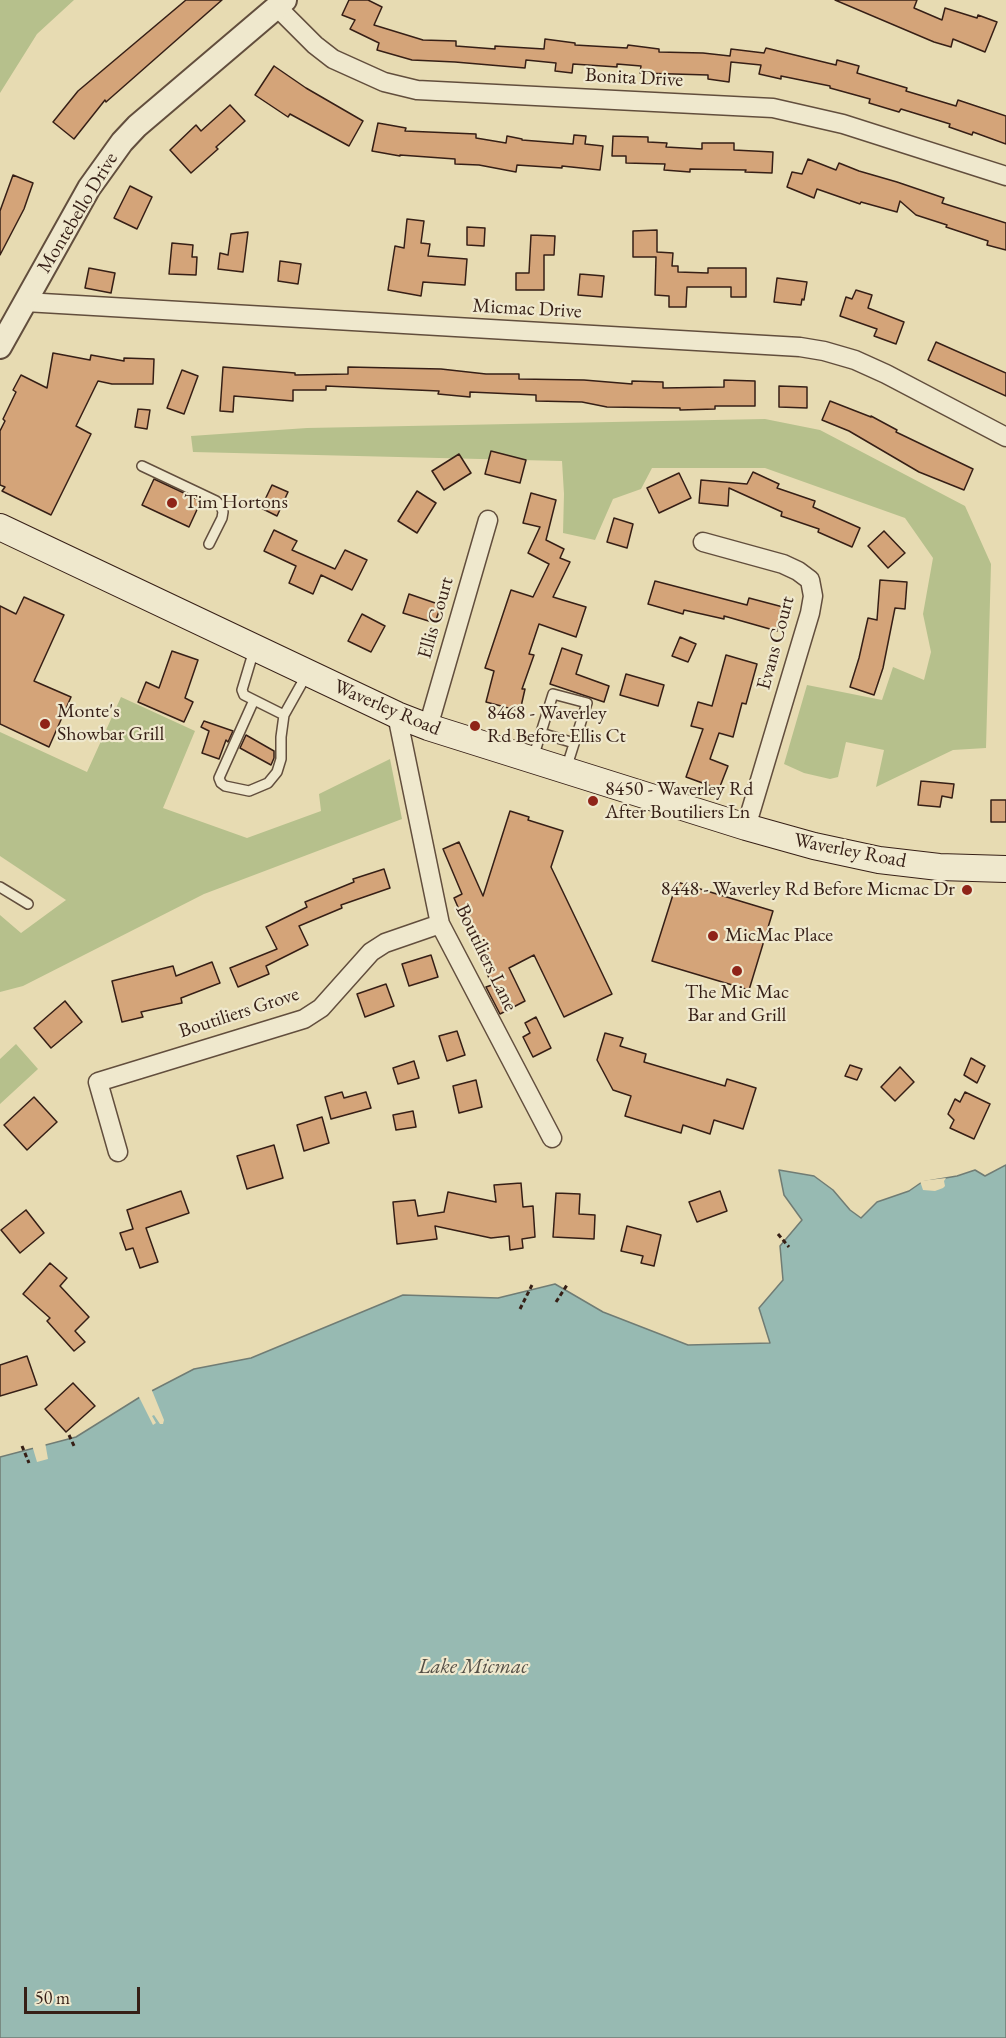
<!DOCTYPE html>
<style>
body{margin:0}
#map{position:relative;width:1006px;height:2038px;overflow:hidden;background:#e7dbb2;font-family:"EB Garamond",serif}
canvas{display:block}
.scale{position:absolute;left:24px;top:1987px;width:116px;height:27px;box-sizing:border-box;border:3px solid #361f16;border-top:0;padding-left:8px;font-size:18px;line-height:21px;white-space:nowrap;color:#361f16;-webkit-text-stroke:4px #efe8cd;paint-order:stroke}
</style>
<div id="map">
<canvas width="1006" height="2038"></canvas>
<div class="scale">50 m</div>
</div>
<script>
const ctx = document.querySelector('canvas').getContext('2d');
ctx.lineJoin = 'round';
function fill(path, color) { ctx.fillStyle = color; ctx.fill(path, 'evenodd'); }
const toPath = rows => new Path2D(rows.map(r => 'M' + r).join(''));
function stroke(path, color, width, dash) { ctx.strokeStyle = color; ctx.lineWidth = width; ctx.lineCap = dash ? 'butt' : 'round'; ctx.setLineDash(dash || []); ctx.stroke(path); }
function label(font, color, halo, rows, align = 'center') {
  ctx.font = font + ' "EB Garamond",serif'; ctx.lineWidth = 4.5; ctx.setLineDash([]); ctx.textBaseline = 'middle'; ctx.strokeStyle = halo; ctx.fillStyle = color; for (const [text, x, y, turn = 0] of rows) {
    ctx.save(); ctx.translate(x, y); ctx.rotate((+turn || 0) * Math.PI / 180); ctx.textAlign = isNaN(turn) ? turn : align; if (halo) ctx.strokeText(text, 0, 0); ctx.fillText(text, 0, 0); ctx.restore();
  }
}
fill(toPath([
 [0,0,74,0,37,34,0,93],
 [765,419,820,430,965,506,991,564,986,748,953,750,876,787,884,750,846,742,838,777,830,779,804,773,784,764,807,685,882,700,893,667,924,680,931,652,923,614,933,558,905,518,765,468,652,468,641,489,613,499,595,540,563,533,564,494,562,461,193,452,191,436,307,428],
 [121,697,195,731,163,808,247,838,321,811,319,794,390,759,402,819,204,894,23,986,0,992,0,915,21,933,66,900,0,856,0,732,87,772],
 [16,1044,38,1069,0,1104,0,1059]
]), '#b6c08c');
const water = toPath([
 [1006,1165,1006,2038,0,2038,0,1457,76,1437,140,1397,194,1369,251,1358,403,1295,498,1298,555,1284,603,1312,688,1345,770,1343,759,1308,783,1280,780,1246,802,1220,784,1195,779,1170,814,1176,833,1190,850,1210,861,1218,877,1202,909,1191,922,1182,957,1176,975,1170,985,1176,1006,1165]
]);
fill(water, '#97bab2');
stroke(water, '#707c74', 1.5);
fill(toPath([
 [946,1178,944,1181,945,1186,943,1188,935,1191,923,1190,920,1181],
 [151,1388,164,1420,163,1424,160,1424,154,1415,152,1416,156,1423,153,1425,138,1395],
 [45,1442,48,1459,37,1462,32,1445]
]), '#e7dbb2');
const building = toPath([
 [186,0,222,0,106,102,105,100,74,139,53,122,78,91,186,0],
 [349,0,368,0,382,7,374,25,423,40,456,41,456,46,495,49,495,46,544,49,545,39,575,43,575,45,627,48,628,45,659,49,659,52,703,53,730,56,731,49,764,53,766,48,836,65,837,60,859,66,857,73,907,88,906,91,956,106,958,100,1006,116,1006,144,973,132,972,135,949,127,950,124,901,109,899,112,869,103,870,99,830,88,830,86,781,76,781,79,759,74,761,65,731,62,729,82,708,79,708,75,640,73,641,66,617,64,617,67,573,64,572,73,555,71,556,63,526,60,525,68,455,62,412,60,377,50,379,43,350,29,355,20,342,15,349,0],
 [835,0,917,0,914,8,942,20,945,8,977,18,978,15,997,22,985,52,953,39,951,47,934,42,835,0],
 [274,66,306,88,363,121,349,146,290,114,288,117,255,95,274,66],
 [230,105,245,121,216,147,218,149,191,173,170,150,196,125,201,131,230,105],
 [378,123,406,128,405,131,476,134,476,138,506,143,507,136,522,139,522,140,573,144,574,135,586,136,585,144,603,146,600,170,562,166,562,168,517,165,516,172,479,165,455,164,455,159,400,155,400,156,372,151,378,123],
 [613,136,648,137,648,142,667,143,666,147,702,149,702,143,734,143,734,150,773,152,772,173,745,172,746,170,690,169,690,172,664,170,665,164,626,163,626,156,612,156,613,136],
 [808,159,836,170,839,163,859,171,897,182,944,198,942,203,1006,223,1006,250,987,245,988,241,946,227,947,225,916,215,900,201,897,212,861,202,860,204,817,189,814,198,787,187,792,172,802,174,808,159],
 [13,175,33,183,24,209,0,255,0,211,13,175],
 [130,186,152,197,137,229,114,218,130,186],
 [407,219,424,221,421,243,430,244,428,256,467,259,465,285,423,282,421,296,388,290,395,246,404,248,407,219],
 [467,227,485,228,484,246,467,245,467,227],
 [657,230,657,252,673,253,672,266,678,266,678,272,708,273,708,268,746,268,746,297,731,297,731,287,687,287,686,307,669,307,669,296,655,295,656,257,633,257,633,231,657,230],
 [248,232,243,272,218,269,220,253,228,255,231,234,248,232],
 [531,235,555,236,554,255,544,255,544,290,516,290,516,273,529,273,531,235],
 [172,243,193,245,192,257,197,257,196,275,169,274,172,243],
 [280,261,301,264,298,284,278,281,280,261],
 [89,268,115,273,111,293,85,288,89,268],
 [580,274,604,276,602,297,578,295,580,274],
 [777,278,807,282,804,300,802,299,801,305,774,302,777,278],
 [856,290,872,295,868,308,904,322,896,344,874,336,877,329,840,316,846,297,852,299,856,290],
 [936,342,1006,373,1006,396,928,360,936,342],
 [53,353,90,360,91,355,124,361,124,358,154,359,153,384,112,384,98,381,76,426,91,434,51,515,2,491,5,487,0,485,0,431,5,421,3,419,16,392,13,390,21,375,47,388,53,353],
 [223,367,295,373,295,375,348,374,348,367,441,369,486,374,519,374,519,379,584,380,632,384,632,381,663,382,663,388,724,387,724,380,755,381,755,406,715,406,715,409,680,410,680,408,607,407,582,402,536,401,536,395,470,392,470,397,438,394,439,391,326,386,326,390,293,390,293,401,234,396,233,412,220,411,223,367],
 [182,370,198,376,184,414,167,408,182,370],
 [779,386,807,387,807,408,779,407,779,386],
 [830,401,871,417,871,416,897,430,896,432,973,469,964,490,919,472,849,431,822,420,830,401],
 [138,409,150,410,147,429,135,427,138,409],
 [491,451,526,460,520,483,485,474,491,451],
 [459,454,471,473,444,490,432,471,459,454],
 [753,472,779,484,777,488,815,501,813,507,860,528,852,547,818,532,819,529,781,516,782,512,729,488,728,506,699,503,701,480,747,484,753,472],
 [679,473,691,498,659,513,647,488,679,473],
 [154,479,201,501,189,527,142,505,154,479],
 [272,485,288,492,277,516,261,508,272,485],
 [417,491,436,503,417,533,398,521,417,491],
 [531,493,556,500,546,540,564,549,560,558,570,562,553,597,586,607,576,637,539,624,529,654,534,655,522,689,525,689,520,711,486,702,494,671,485,668,511,590,533,597,549,564,528,553,540,527,523,523,531,493],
 [614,518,633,524,627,548,607,542,614,518],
 [274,530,297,541,292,550,335,569,345,550,367,560,352,590,321,575,313,594,289,583,296,566,264,551,274,530],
 [884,531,905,553,888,568,868,546,884,531],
 [880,580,907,582,905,609,895,608,883,668,874,695,850,687,859,658,868,618,877,620,880,580],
 [655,581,747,605,749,598,783,607,777,631,724,616,724,619,684,610,683,614,648,604,655,581],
 [409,594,441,605,435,623,403,613,409,594],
 [24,597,64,615,34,681,71,697,49,747,0,724,0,606,16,614,24,597],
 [362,614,385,626,371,652,348,641,362,614],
 [680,637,696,644,688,662,672,656,680,637],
 [562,648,582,655,576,674,609,686,604,702,550,684,562,648],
 [172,651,198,660,185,698,193,702,184,722,138,702,146,682,159,688,172,651],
 [726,655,757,664,746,704,742,703,733,737,719,733,710,759,728,766,719,789,686,777,703,729,691,726,698,702,712,706,726,655],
 [626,674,664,685,658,706,620,695,626,674],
 [204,721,233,731,228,742,226,740,219,759,202,753,209,731,201,727,204,721],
 [246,735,274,751,274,758,271,765,240,748,246,735],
 [921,781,954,784,952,798,942,796,940,807,918,805,921,781],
 [991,800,1006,800,1006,822,991,822,991,800],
 [510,811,529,817,528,820,563,831,551,867,612,994,564,1017,534,955,509,968,525,1001,500,1014,486,987,492,985,454,898,462,894,443,849,459,842,483,896,510,811],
 [384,869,390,888,341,905,342,908,299,926,308,945,266,966,269,974,238,987,230,968,277,949,266,927,307,907,305,902,354,882,353,879,384,869],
 [677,882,773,911,749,990,652,961,677,882],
 [431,955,438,977,409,986,402,964,431,955],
 [212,962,220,983,181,998,182,1003,141,1012,143,1017,122,1022,112,981,173,966,176,976,212,962],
 [386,984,394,1006,365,1017,357,994,386,984],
 [65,1001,82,1022,51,1048,34,1028,65,1001],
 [536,1017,551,1048,533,1057,523,1037,530,1033,525,1023,536,1017],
 [457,1031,465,1055,447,1061,439,1036,457,1031],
 [605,1033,623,1038,620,1046,646,1054,644,1062,725,1086,727,1079,756,1088,743,1129,714,1120,710,1134,683,1125,681,1133,625,1116,631,1096,613,1090,597,1060,605,1033],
 [971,1058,985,1066,977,1083,964,1075,971,1058],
 [414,1061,419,1078,398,1084,393,1068,414,1061],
 [850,1065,862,1069,857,1080,845,1076,850,1065],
 [900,1067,914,1082,895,1101,881,1087,900,1067],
 [476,1080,482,1107,459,1113,453,1086,476,1080],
 [342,1092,344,1098,366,1092,371,1108,331,1119,325,1097,342,1092],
 [965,1092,990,1104,974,1139,950,1128,954,1120,948,1114,955,1099,960,1102,965,1092],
 [34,1097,57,1122,27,1150,4,1125,34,1097],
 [413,1111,416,1127,396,1130,393,1115,413,1111],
 [322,1117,329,1143,304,1151,297,1125,322,1117],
 [274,1145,283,1178,247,1189,237,1156,274,1145],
 [521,1183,523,1207,533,1206,535,1237,522,1239,523,1248,510,1250,509,1236,491,1238,435,1226,437,1239,397,1244,393,1202,415,1200,418,1216,444,1212,448,1192,496,1202,494,1185,521,1183],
 [181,1191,189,1213,146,1228,158,1262,140,1268,133,1248,126,1250,120,1233,133,1229,127,1210,181,1191],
 [720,1191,727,1211,697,1222,689,1202,720,1191],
 [556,1193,580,1194,579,1214,595,1215,594,1239,553,1237,556,1193],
 [26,1210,44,1233,20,1253,1,1230,26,1210],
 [627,1226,661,1235,654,1266,641,1263,643,1256,621,1251,627,1226],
 [50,1263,67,1278,60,1286,89,1317,75,1331,85,1342,74,1351,47,1321,50,1318,23,1294,50,1263],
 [27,1356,37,1385,0,1396,0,1365,27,1356],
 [73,1383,95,1406,66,1432,45,1409,73,1383]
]);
fill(building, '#d4a479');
stroke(building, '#361f16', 1.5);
const service = toPath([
 [142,466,216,501,221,506,223,512,222,518,209,544],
 [254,650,242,690,244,695,254,700,219,778,221,783,225,786,249,791,268,783,277,772,281,759,281,737,284,715],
 [254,700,284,715,307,674],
 [541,733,574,743],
 [533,758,553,694,587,703,566,769],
 [0,887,28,904]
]);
const minor = toPath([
 [277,7,315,45,333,59,384,82,417,90,773,108,843,124,1006,176],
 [25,302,800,347,824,351,855,360,886,374,1006,437],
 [703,542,783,564,798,571,810,580,813,596,810,613,746,827],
 [397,715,440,924,552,1138],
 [428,727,488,520],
 [118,1152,98,1082,304,1019,321,1008,371,952,385,943,440,924]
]);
const tertiary = toPath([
 [0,347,89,188,122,142,137,126,285,0]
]);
const secondary = toPath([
 [0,527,397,715,428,727,746,827,814,846,879,860,939,867,1006,869]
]);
stroke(service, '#624e3d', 12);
stroke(minor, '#624e3d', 21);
stroke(tertiary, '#624e3d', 26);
stroke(secondary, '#361f16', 28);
stroke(toPath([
 [778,1234,789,1247],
 [556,1302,567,1285],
 [520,1309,532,1285],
 [69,1435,75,1448],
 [22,1446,29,1463]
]), '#361f16', 3, [4.5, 3]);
stroke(service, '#efe8cd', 9);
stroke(minor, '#efe8cd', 18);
stroke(tertiary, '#efe8cd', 22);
stroke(secondary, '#efe8cd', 26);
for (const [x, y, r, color] of [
 [172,503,6,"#8f2418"],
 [45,724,6,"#8f2418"],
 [475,726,6,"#8f2418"],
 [593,801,6,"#8f2418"],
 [967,890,6,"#8f2418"],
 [713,936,6,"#8f2418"],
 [737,971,6,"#8f2418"]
]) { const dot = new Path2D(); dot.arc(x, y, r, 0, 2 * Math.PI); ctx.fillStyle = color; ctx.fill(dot); stroke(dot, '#efe8cd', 2); }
label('20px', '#361f16', '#efe8cd', [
 ["Bonita Drive",634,78,3],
 ["Montebello Drive",78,213,-59],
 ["Micmac Drive",527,309,3],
 ["Ellis Court",436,618,-74],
 ["Evans Court",776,643,-75],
 ["Waverley Road",387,708,23],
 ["Waverley Road",850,851,11],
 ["Boutiliers Lane",486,958,64],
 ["Boutiliers Grove",239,1013,-18]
]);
label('20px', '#361f16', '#efe8cd', [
 ["Tim Hortons",184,503],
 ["Monte's",57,712],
 ["Showbar Grill",57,735],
 ["8468 - Waverley",487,714],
 ["Rd Before Ellis Ct",487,737],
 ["8450 - Waverley Rd",605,790],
 ["After Boutiliers Ln",605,813],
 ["8448 - Waverley Rd Before Micmac Dr",955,890,"right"],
 ["MicMac Place",725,936],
 ["The Mic Mac",737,993,"center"],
 ["Bar and Grill",737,1016,"center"]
], 'left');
label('italic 21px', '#534e45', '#efe8cd', [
 ["Lake Micmac",473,1667]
]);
</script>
